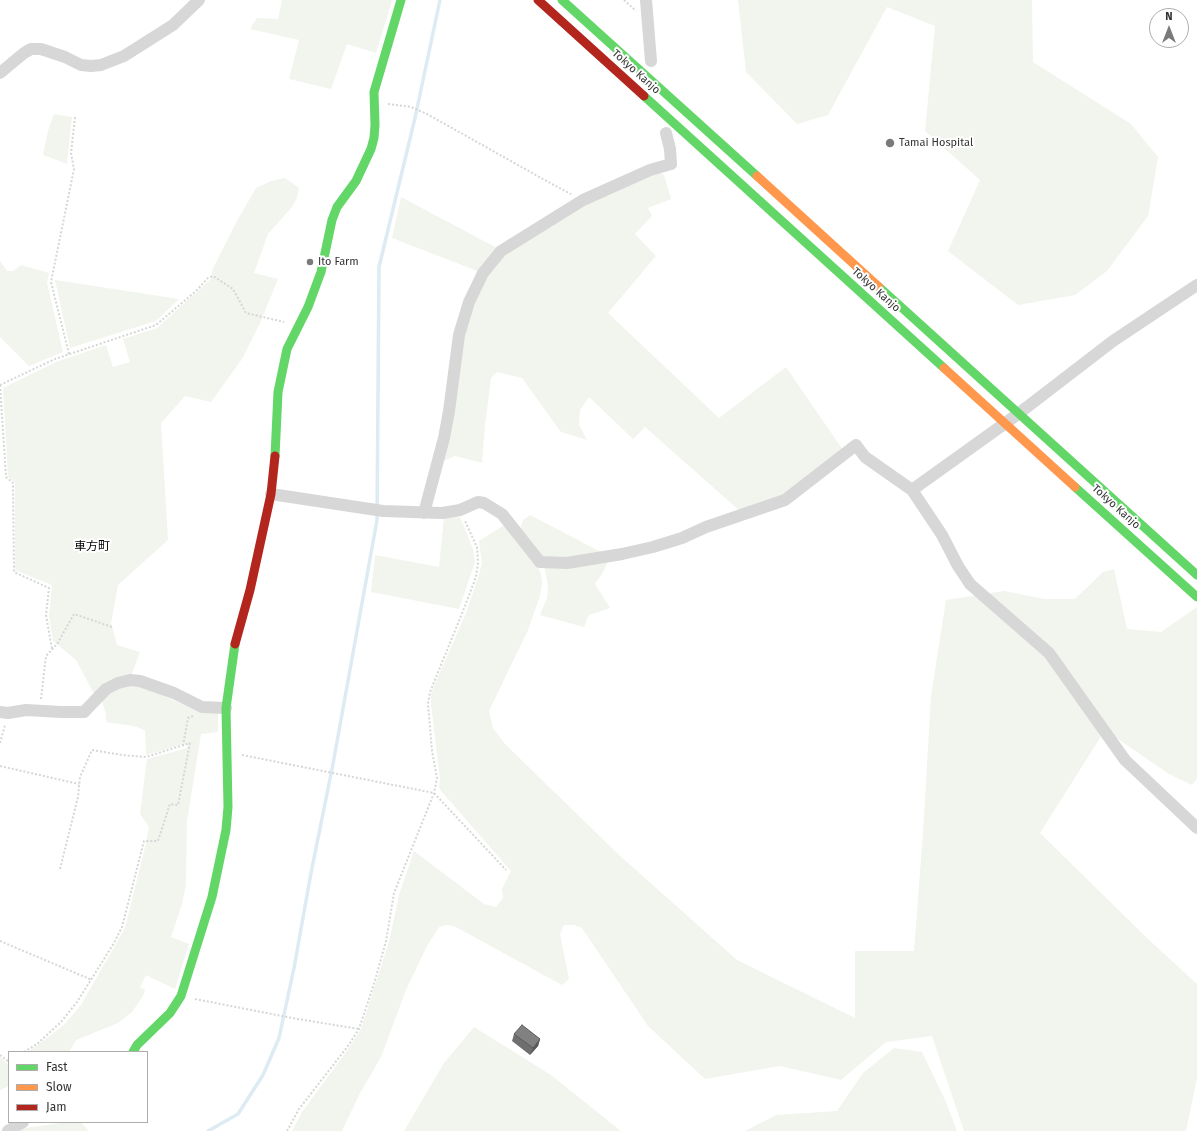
<!DOCTYPE html>
<meta charset="utf-8">
<style>
body{margin:0}
#map{position:relative;width:1197px;height:1131px;overflow:hidden;background:#fff;font-family:"Fira Sans",sans-serif}
canvas{display:block}
.legend{position:absolute;left:8px;top:1051px;width:140px;height:72px;box-sizing:border-box;background:#fff;border:1px solid #adadad;margin:0;padding:5px 7px;list-style:none;font-size:12px;color:#333}
.legend li{display:flex;align-items:center;gap:8px;height:20px}
.legend b{width:20px;border:1px solid #adadad}
.north{position:absolute;left:1149px;top:8px;width:40px;height:40px;box-sizing:border-box;background:#fff;border:1px solid #adadad;border-radius:50%;rotate:0deg;font-size:11px;font-weight:700;line-height:16px;text-align:center;color:#333}
.north::after{content:'';display:block;margin:auto;width:14px;height:18px;background:#7a7a7a;clip-path:polygon(50% 0,100% 100%,50% 72%,0 100%)}
</style>
<div id="map">
<canvas width="1197" height="1131"></canvas>
<ul class="legend">
<li><b style="height:5px;background:#63d668"></b>Fast</li>
<li><b style="height:5px;background:#ff974d"></b>Slow</li>
<li><b style="height:5px;background:#b3261e"></b>Jam</li>
</ul>
<div class="north">N</div>
</div>
<script>
const ctx = document.querySelector('canvas').getContext('2d');
ctx.lineJoin = 'round';
function fill(path, color) { ctx.fillStyle = color; ctx.fill(path, 'evenodd'); }
const toPath = rows => new Path2D(rows.map(r => 'M' + r).join(''));
function stroke(path, color, width, dash) { ctx.strokeStyle = color; ctx.lineWidth = width; ctx.lineCap = dash ? 'butt' : 'round'; ctx.setLineDash(dash || []); ctx.stroke(path); }
function label(font, color, halo, rows, align = 'center') {
  ctx.font = font + ' "Fira Sans","Noto Sans JP",sans-serif'; ctx.lineWidth = 4; ctx.setLineDash([]); ctx.textBaseline = 'middle'; ctx.strokeStyle = halo; ctx.fillStyle = color; for (const [text, x, y, turn = 0] of rows) {
    ctx.save(); ctx.translate(x, y); ctx.rotate((+turn || 0) * Math.PI / 180); ctx.textAlign = isNaN(turn) ? turn : align; if (halo) ctx.strokeText(text, 0, 0); ctx.fillText(text, 0, 0); ctx.restore();
  }
}
fill(toPath([
 [282,0,390,0,392,1,376,53,347,44,331,89,289,79,299,40,250,29,257,18,278,19],
 [738,0,1032,0,1033,62,1131,124,1158,157,1148,216,1107,271,1075,295,1018,305,948,251,980,180,925,131,935,26,887,7,828,115,797,124,746,72],
 [54,114,72,117,67,164,43,155,48,131],
 [659,172,664,175,671,199,648,208,652,216,635,234,656,256,608,313,719,418,786,367,843,450,782,497,741,512,645,427,633,439,589,397,580,410,579,425,587,440,561,432,522,378,497,372,491,378,485,425,482,463,455,456,441,462,462,335,485,275,503,252,580,207],
 [285,178,299,188,297,198,292,207,268,234,254,273,278,279,260,323,242,359,211,402,185,396,161,423,168,540,118,585,111,623,117,645,140,652,132,674,119,678,94,694,76,660,53,641,49,616,52,585,15,570,15,482,8,477,3,388,56,362,106,345,113,367,130,362,123,339,157,328,211,279,212,270,237,221,256,188,271,181],
 [401,197,499,249,480,272,392,238],
 [0,261,7,271,13,271,21,265,49,273,47,283,63,352,29,366,0,337],
 [55,280,179,299,156,321,70,348],
 [530,515,603,553,565,559,542,557,520,530,523,520],
 [444,517,460,517,473,549,475,562,459,609,371,592,375,555,439,567],
 [506,524,536,563,541,574,542,583,540,596,528,630,489,711,493,728,505,744,618,854,737,960,855,1018,855,951,914,951,923,833,931,696,946,600,1004,591,1044,599,1075,599,1103,572,1114,569,1127,629,1161,632,1197,607,1197,779,1192,785,1169,774,1105,730,1040,833,1148,939,1197,984,1197,1078,1186,1131,964,1131,932,1036,886,1042,841,1080,780,1066,705,1079,648,1026,582,928,574,925,564,925,560,934,569,979,562,985,454,926,446,925,439,927,427,946,406,990,381,1057,359,1095,342,1131,292,1131,302,1112,349,1048,361,1029,389,942,399,895,414,851,484,904,496,907,503,898,502,889,511,871,441,791,439,787,440,779,431,704,431,693,466,613,478,578,482,563,479,541],
 [610,558,602,574,595,584,610,608,589,615,584,627,540,615,547,598,548,585,544,565],
 [132,685,140,686,199,711,218,713,218,732,201,734,187,821,186,885,182,904,171,937,189,944,175,989,146,975,140,987,145,990,143,996,132,1012,118,1023,76,1040,69,1052,28,1052,64,1025,81,1005,125,928,146,843,149,827,140,814,147,759,187,748,188,743,146,755,145,730,134,726,106,722,106,714,102,701,110,692,122,687],
 [474,1027,551,1075,621,1131,404,1131,444,1063],
 [894,1048,922,1052,946,1102,957,1131,745,1131,776,1115,837,1111,863,1073],
 [0,1057,9,1065,9,1086,0,1090],
 [68,1122,81,1122,89,1131,18,1131,25,1128]
]), '#f1f5ed');
stroke(toPath([
 [208,1131,238,1114,263,1075,279,1038,294,968,311,873,333,764,377,520,379,267,415,118,440,0]
]), '#ddebf3', 3.5);
stroke(toPath([
 [624,0,636,11],
 [388,104,411,107,427,114,550,183,571,194],
 [69,354,51,282,74,169,71,153,75,117],
 [0,385,55,359,156,325,196,291,208,278,213,276,233,289,246,313,284,322],
 [0,385,6,477,13,483,14,572,49,588,46,615,52,649],
 [41,699,46,656,57,644,74,614,112,627],
 [0,743,5,725],
 [183,746,188,718,193,716],
 [242,755,434,793,506,870],
 [0,766,79,784],
 [60,869,78,797,80,777,92,750,122,755,146,757,190,743],
 [0,941,92,980],
 [195,999,292,1018,359,1029],
 [24,1052,37,1044,61,1022,77,1002,114,943,122,927,144,841,158,841,170,804,178,805,190,743],
 [0,1055,9,1062],
 [287,1131,299,1109,348,1046,359,1029,374,984,386,941,394,893,434,793,437,778,432,751,428,704,430,692,463,611,476,577,478,563,477,547,465,521]
]), '#d6d6d6', 2, [2, 2]);
stroke(toPath([
 [646,0,651,61],
 [0,73,24,53,31,49,41,49,65,57,81,65,91,66,101,65,124,56,173,25,199,0],
 [912,490,942,535,958,566,970,584,1049,653,1125,760,1197,828],
 [271,494,383,511,442,513,460,510,478,502,484,503,502,514,540,562,567,563,622,554,653,547,682,538,706,527,785,500,856,445,865,457,912,490,1018,414,1113,341,1197,285],
 [424,513,444,438,449,411,459,335,469,302,483,273,501,251,583,200,650,170,671,164,670,149,666,133],
 [0,712,8,713,26,710,61,712,84,712,106,689,118,683,130,680,140,681,174,693,202,707,226,708],
 [8,1131,23,1122]
]), '#d7d7d7', 12);
stroke(toPath([
 [562,0,757,176],
 [644,96,944,368],
 [879,287,1197,575],
 [275,456,278,392,287,349,308,307,321,272,332,220,337,207,356,181,371,149,374,138,375,125,374,92,401,0],
 [1075,487,1197,597],
 [133,1052,137,1045,170,1013,181,996,212,897,226,830,228,807,226,708,235,644]
]), '#63d668', 9);
stroke(toPath([
 [757,176,879,287],
 [944,368,1075,487]
]), '#ff974d', 9);
stroke(toPath([
 [538,0,644,96],
 [235,644,250,590,271,494,275,456]
]), '#b3261e', 9);
fill(toPath([
 [514,1034,540,1039,538,1046,530,1055,512,1041]
]), '#6f6f6f');
fill(toPath([
 [540,1039,538,1046,530,1055,533,1048]
]), '#5a5a5a');
const building = toPath([
 [522,1025,540,1039,533,1048,514,1034,522,1025]
]);
fill(building, '#818181');
stroke(building, '#5a5a5a', 1);
for (const [x, y, r, color] of [
 [890,143,5,"#7a7a7a"],
 [310,262,4,"#7a7a7a"]
]) { const dot = new Path2D(); dot.arc(x, y, r, 0, 2 * Math.PI); ctx.fillStyle = color; ctx.fill(dot); stroke(dot, '#fff', 1.5); }
label('11px', '#333', '#fff', [
 ["Tokyo Kanjo",636,72,42],
 ["Tokyo Kanjo",876,290,42],
 ["Tokyo Kanjo",1116,507,42]
]);
label('11px', '#333', '#fff', [
 ["Tamai Hospital",899,143],
 ["Ito Farm",318,262]
], 'left');
label('12px', '#000', '#fff', [
 ["車方町",92,547]
]);
</script>
